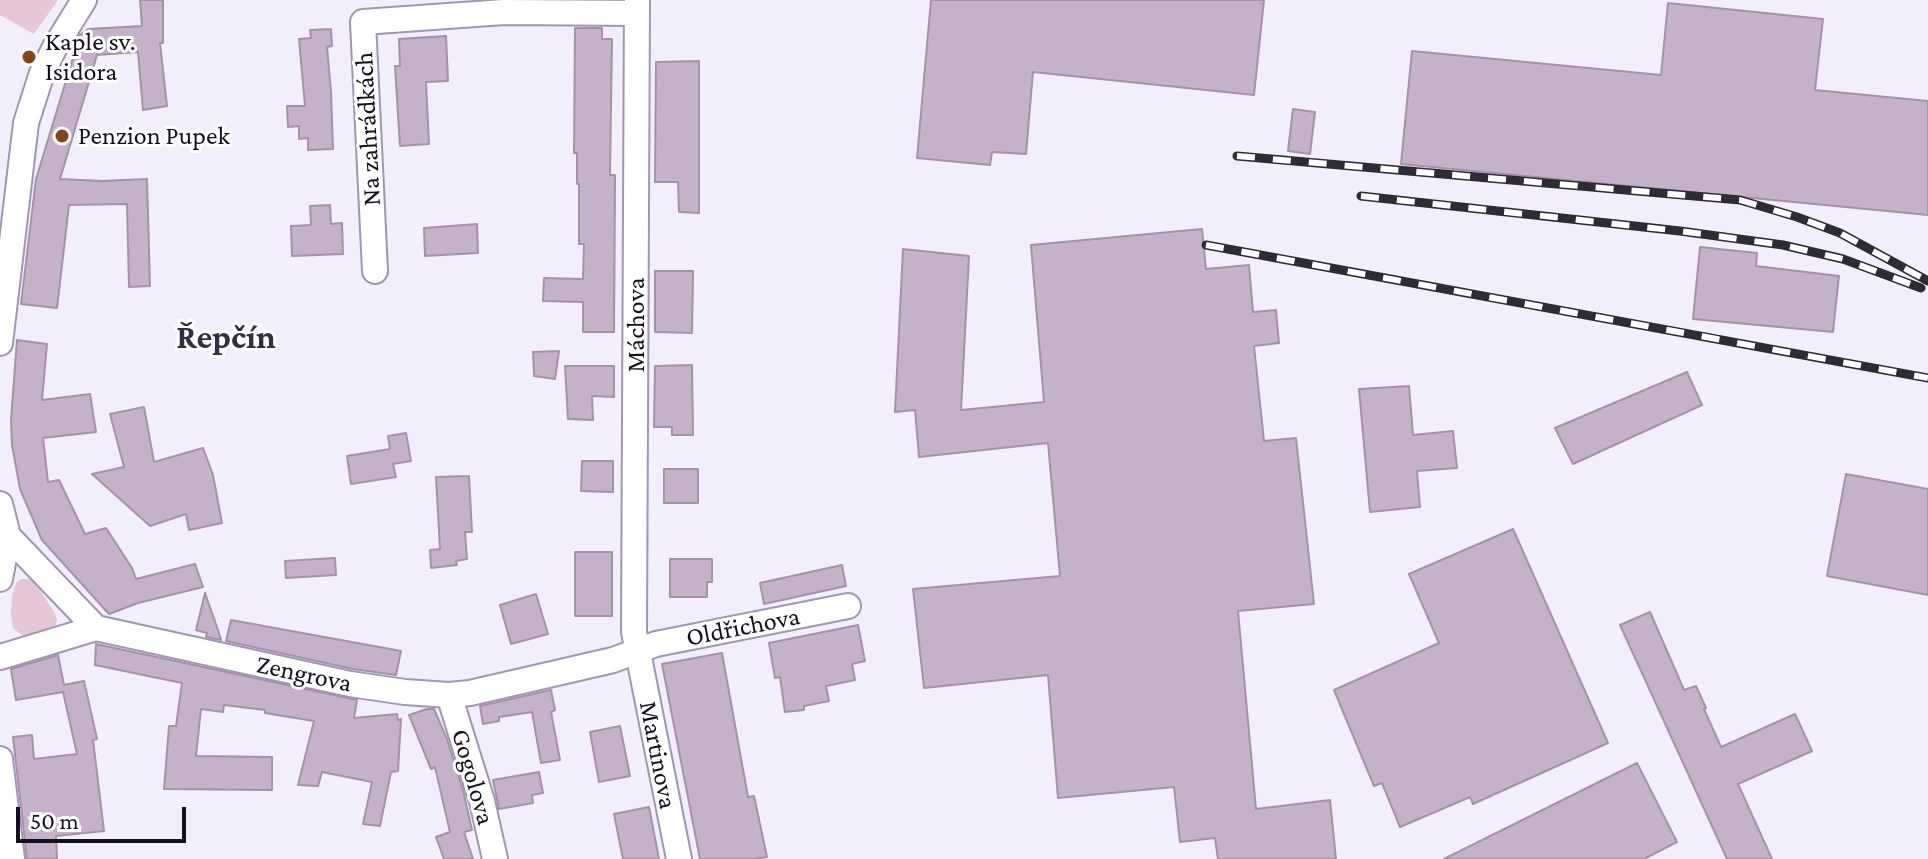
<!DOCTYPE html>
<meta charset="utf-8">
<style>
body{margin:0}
#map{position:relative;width:1928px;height:859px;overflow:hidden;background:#f2eefb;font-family:"Crimson Pro",serif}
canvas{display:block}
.scale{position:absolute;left:16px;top:807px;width:170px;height:36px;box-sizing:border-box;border:4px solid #14101b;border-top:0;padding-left:10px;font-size:24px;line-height:28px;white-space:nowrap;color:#14101b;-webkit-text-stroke:6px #fff;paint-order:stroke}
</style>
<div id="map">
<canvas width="1928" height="859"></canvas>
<div class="scale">50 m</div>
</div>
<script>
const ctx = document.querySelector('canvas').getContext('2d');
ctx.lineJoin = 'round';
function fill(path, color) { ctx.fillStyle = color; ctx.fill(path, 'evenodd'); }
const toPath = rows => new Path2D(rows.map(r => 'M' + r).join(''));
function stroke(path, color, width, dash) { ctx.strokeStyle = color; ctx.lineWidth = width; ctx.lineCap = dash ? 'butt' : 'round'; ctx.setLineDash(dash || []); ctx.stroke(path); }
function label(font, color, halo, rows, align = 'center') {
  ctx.font = font + ' "Crimson Pro",serif'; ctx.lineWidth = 6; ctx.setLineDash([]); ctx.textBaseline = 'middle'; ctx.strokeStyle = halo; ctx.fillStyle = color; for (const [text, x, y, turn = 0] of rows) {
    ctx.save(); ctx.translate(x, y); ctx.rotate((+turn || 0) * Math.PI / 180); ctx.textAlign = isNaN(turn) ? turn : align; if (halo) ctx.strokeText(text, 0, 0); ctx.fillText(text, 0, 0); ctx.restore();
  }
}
fill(toPath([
 [0,0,58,0,34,34,0,15],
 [21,579,29,579,36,584,55,613,57,620,55,627,47,634,31,638,24,637,13,628,11,615,12,596,16,583]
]), '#e5c7d8');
const building = toPath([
 [140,0,163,0,163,43,160,43,167,106,143,110,138,52,97,55,60,179,102,181,147,179,150,286,129,287,127,204,69,205,57,308,21,304,36,179,80,35,88,29,142,26,140,0],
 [931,0,1264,0,1254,95,1033,72,1026,154,992,152,990,165,917,158,931,0],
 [1668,3,1823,19,1815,90,1928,101,1928,215,1401,164,1412,51,1661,75,1668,3],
 [575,28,602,28,602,39,612,39,610,175,615,175,614,332,583,332,583,302,543,301,544,278,583,279,584,244,579,244,579,184,577,184,577,153,574,153,575,28],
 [331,29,332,46,327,47,331,92,333,149,308,150,308,138,299,139,299,126,288,127,287,106,305,106,299,39,311,38,310,30,331,29],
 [446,36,448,81,426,82,429,144,400,146,395,66,400,66,399,39,446,36],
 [699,61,699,213,679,212,678,182,655,182,656,62,699,61],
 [1293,109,1315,112,1310,154,1288,151,1293,109],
 [330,205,331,224,342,223,343,254,292,256,291,226,311,225,310,206,330,205],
 [477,224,478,253,425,256,424,228,477,224],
 [1202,229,1206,269,1249,265,1253,312,1276,310,1279,343,1254,346,1264,441,1296,438,1314,604,1238,611,1256,809,1330,800,1336,859,1218,859,1215,838,1180,842,1174,787,1058,798,1048,675,924,688,913,589,1060,576,1048,443,919,457,915,410,895,412,903,249,969,256,961,410,1044,402,1031,245,1202,229],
 [1700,247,1757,253,1756,266,1839,276,1833,332,1693,319,1700,247],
 [655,271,693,271,692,333,655,332,655,271],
 [17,340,47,344,42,400,90,394,96,432,43,438,48,482,59,480,85,534,106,528,132,568,136,579,195,564,203,587,138,603,109,614,42,540,20,489,12,445,11,420,17,340],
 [559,351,555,379,534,376,533,352,559,351],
 [692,365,693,435,672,435,672,427,654,427,655,366,692,365],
 [565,366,614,366,614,397,592,396,593,420,568,419,565,366],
 [1687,372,1702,405,1573,464,1555,428,1687,372],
 [1409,386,1413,435,1453,431,1457,468,1417,471,1420,507,1370,512,1359,389,1409,386],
 [144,407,154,462,203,448,213,475,222,523,189,530,186,514,150,526,92,474,124,467,110,414,144,407],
 [406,433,411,461,393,464,396,477,351,484,347,456,390,449,388,436,406,433],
 [582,461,613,461,613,492,581,491,582,461],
 [664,469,698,469,698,503,664,503,664,469],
 [1846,474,1928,489,1928,595,1827,576,1846,474],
 [469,476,472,532,465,532,467,559,456,561,457,565,431,568,430,550,440,549,436,477,469,476],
 [1513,529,1608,743,1473,804,1470,797,1400,827,1382,783,1374,786,1334,690,1439,643,1409,574,1513,529],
 [575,552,612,552,612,616,575,616,575,552],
 [335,558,336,575,286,578,285,561,335,558],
 [670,559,712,559,712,582,707,582,707,597,670,597,670,559],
 [842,565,846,586,764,604,760,583,842,565],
 [205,593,218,630,221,640,206,637,207,633,196,630,205,593],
 [536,594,548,634,511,644,500,605,536,594],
 [1650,612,1684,690,1696,686,1706,708,1704,709,1721,747,1795,714,1812,751,1738,784,1772,859,1727,859,1620,625,1650,612],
 [231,620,401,651,396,675,353,669,226,641,231,620],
 [858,625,865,661,852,664,855,680,826,686,829,701,804,706,804,710,785,712,780,677,775,678,769,643,858,625],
 [96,644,357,700,354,718,397,714,398,720,401,719,398,771,391,772,380,826,363,824,372,782,322,772,318,786,298,785,314,721,265,713,265,710,224,705,223,712,201,709,196,756,272,757,272,790,164,789,169,726,176,726,182,683,95,665,96,644],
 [722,653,748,797,754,796,767,857,753,859,700,859,662,664,722,653],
 [58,655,64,685,84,681,97,739,93,740,104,831,56,836,57,859,27,859,13,737,32,735,34,759,77,754,63,692,16,700,11,669,58,655],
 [551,690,555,710,551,712,560,760,541,763,532,712,499,717,499,721,483,724,480,706,551,690],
 [427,709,434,709,447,739,463,790,472,830,464,832,473,859,444,859,436,837,450,832,435,767,431,769,409,715,427,709],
 [620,726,630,776,599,782,590,732,620,726],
 [1637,763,1677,842,1644,859,1444,859,1637,763],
 [539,772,543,793,532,795,533,803,499,809,493,780,539,772],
 [649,807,659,859,623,859,614,814,649,807]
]);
fill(building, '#c6b1ca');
stroke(building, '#a691ab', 2);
const street = toPath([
 [637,0,634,632,679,859],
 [375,271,363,22,504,12,637,13],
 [0,343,26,123,42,73,55,47,84,0],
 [0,504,8,536,0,579],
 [8,536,96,628,350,684,405,692,449,695,470,693,613,660,656,644,848,606],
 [0,657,96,628],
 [449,695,482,801,495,859],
 [0,759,12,859]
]);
stroke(street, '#9f96b4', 28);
stroke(street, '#fff', 24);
const rail = toPath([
 [1237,156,1740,200,1797,217,1840,233,1928,281],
 [1361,196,1680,231,1783,245,1843,259,1921,288],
 [1206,245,1928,378]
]);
stroke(rail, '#2e2a36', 9);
stroke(rail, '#fff', 6, [18]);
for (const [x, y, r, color] of [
 [29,57,8,"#874318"],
 [62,136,8,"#874318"]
]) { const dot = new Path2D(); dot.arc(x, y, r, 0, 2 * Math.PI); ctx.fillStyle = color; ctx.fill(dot); stroke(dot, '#fff', 3); }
label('26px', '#14101b', '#fff', [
 ["Kaple sv.",45,42],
 ["Isidora",45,72],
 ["Penzion Pupek",78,136]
], 'left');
label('26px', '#14101b', '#fff', [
 ["Na zahrádkách",368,129,-93],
 ["Máchova",636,325,-90],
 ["Oldřichova",743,627,-11],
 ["Zengrova",304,674,12],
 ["Martinova",658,755,79],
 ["Gogolova",473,777,74]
]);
label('bold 34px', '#352d46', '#fff', [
 ["Řepčín",226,338]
]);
</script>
